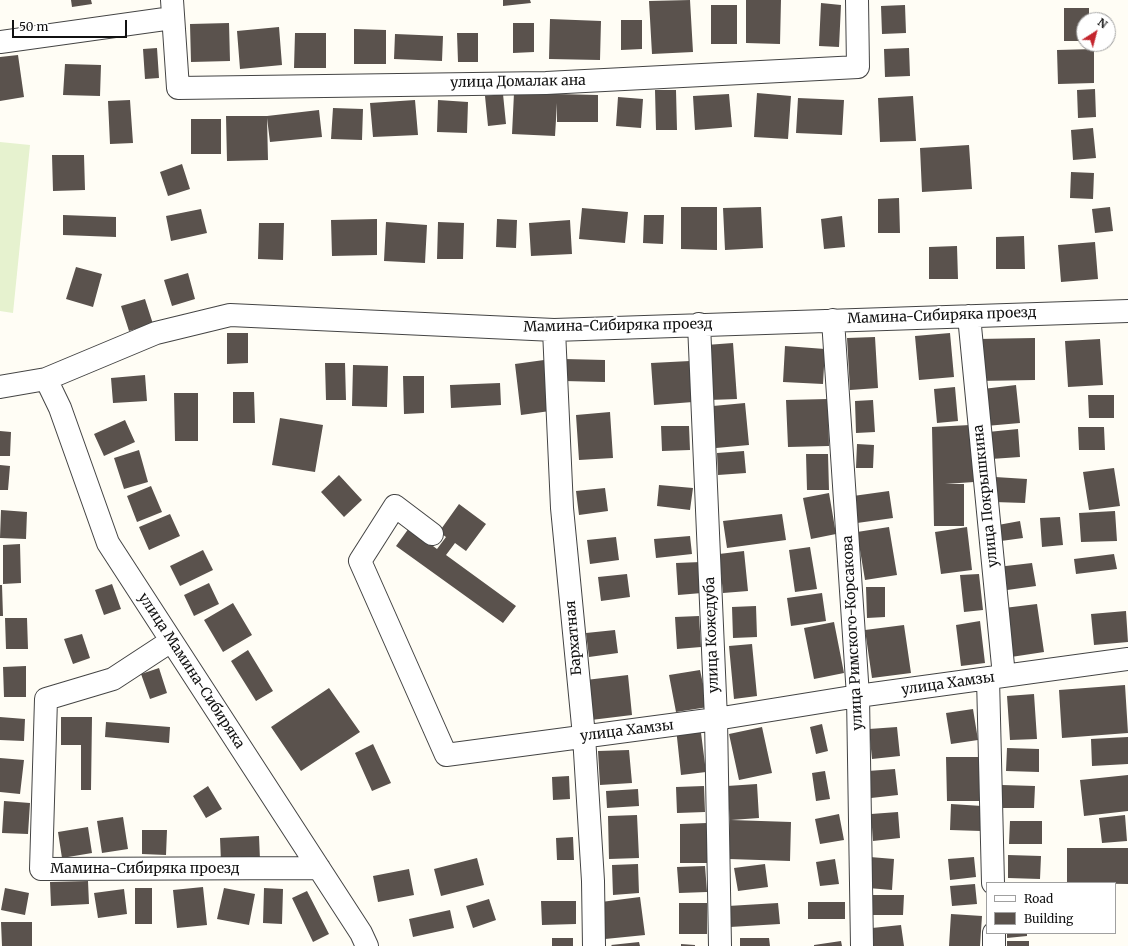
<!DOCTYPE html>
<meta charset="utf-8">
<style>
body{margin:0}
#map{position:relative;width:1128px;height:946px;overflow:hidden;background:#fffdf5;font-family:Merriweather,serif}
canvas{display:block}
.legend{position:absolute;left:986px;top:882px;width:130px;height:52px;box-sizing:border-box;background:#fff;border:1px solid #a0a0a0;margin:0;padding:5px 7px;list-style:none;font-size:12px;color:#111}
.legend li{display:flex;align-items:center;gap:8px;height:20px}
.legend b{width:20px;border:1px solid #a0a0a0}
.north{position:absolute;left:1076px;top:12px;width:40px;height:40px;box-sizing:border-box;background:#fff;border:1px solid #a0a0a0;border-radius:50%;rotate:36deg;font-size:11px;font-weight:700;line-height:16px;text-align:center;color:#111}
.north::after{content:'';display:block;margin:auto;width:14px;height:18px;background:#c4262e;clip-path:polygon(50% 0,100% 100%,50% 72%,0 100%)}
.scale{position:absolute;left:12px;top:20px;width:115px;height:18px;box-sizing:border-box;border:2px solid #111;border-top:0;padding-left:5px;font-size:12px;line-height:14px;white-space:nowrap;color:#111;-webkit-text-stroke:3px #fff;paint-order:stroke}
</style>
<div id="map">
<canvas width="1128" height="946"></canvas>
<ul class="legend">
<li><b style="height:5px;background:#fff"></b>Road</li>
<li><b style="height:11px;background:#5a524d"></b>Building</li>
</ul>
<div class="north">N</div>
<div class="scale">50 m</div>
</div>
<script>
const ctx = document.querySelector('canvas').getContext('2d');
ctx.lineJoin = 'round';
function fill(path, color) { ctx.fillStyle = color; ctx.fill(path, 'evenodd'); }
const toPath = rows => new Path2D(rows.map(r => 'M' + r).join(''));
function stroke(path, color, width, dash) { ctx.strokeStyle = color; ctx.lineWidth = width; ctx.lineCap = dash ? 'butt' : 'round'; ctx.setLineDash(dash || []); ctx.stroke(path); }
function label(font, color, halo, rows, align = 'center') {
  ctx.font = font + ' Merriweather,serif'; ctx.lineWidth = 4; ctx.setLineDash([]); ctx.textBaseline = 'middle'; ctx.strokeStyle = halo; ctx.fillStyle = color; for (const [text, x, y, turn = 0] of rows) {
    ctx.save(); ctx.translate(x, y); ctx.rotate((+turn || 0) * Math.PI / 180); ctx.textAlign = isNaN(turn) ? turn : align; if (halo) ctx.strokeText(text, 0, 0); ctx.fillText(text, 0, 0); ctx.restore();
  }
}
fill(toPath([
 [0,142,30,145,13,313,0,311]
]), '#e6f2cf');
fill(toPath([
 [71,0,91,0,92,4,72,7],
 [503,0,530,0,531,3,503,6],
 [690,0,693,52,652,54,649,1],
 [746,0,781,0,780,44,746,43],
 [821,3,841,5,839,47,819,46],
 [711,5,737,5,737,44,711,44],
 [905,5,906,33,882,34,881,6],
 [1064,8,1089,8,1089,20,1084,20,1084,41,1064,41],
 [550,19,601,21,600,60,549,59],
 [621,20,642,20,642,49,621,50],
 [229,23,230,61,191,62,190,24],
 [513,23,534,23,534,52,513,53],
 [279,27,282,65,240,69,237,31],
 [354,29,386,30,386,64,354,64],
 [295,33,326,33,326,68,294,68],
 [457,33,478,33,478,62,458,62],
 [395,34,443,36,442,61,394,59],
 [157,48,159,78,145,79,143,49],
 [909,48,910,76,885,77,884,49],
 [1094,49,1094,83,1058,84,1057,50],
 [18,55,24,97,0,101,0,57],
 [65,64,101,65,100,96,63,95],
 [1095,89,1096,117,1078,118,1077,90],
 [655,90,676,90,677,130,656,130],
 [514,93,598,95,598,122,557,122,557,103,555,136,512,134],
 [757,93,791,96,788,139,754,137],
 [503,94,506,124,488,126,485,96],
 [729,94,732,127,695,130,693,96],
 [913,96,916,141,880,142,878,98],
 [618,97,643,99,641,128,616,126],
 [798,98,844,100,842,135,796,133],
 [130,100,133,143,110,144,108,101],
 [415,100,418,135,373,137,370,103],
 [438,100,468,102,467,133,437,132],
 [333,108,363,109,362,140,331,139],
 [319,110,322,137,270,142,267,118,268,160,227,161,226,116,267,116],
 [191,119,221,119,221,154,191,154],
 [1093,128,1096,158,1073,160,1071,130],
 [969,145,972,189,922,192,920,148],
 [52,155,84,155,85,190,53,191],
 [182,164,190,189,168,196,160,172],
 [1071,172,1094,173,1093,199,1070,198],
 [899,198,900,233,878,233,878,199],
 [681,207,717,207,717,250,681,249],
 [761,207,763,248,725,250,723,208],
 [1110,207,1113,231,1095,233,1092,209],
 [582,208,628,212,625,243,579,239],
 [201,209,207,233,171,241,166,216],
 [63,215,116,217,116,237,63,235],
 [644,215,664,215,663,244,643,243],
 [842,216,845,247,824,249,821,219],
 [377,219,377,255,332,256,331,220],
 [497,219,517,220,516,248,496,247],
 [570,220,572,254,531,256,529,223],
 [386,222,427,225,425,263,384,261],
 [438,222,464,223,463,259,437,259],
 [259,223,284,223,283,260,258,259],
 [1024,236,1025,269,996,269,996,237],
 [1095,242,1098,279,1061,282,1058,245],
 [957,246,958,279,929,279,929,247],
 [76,267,102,274,93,307,66,299],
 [188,273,195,299,172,306,164,280],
 [145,299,153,324,129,331,121,306],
 [227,333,248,333,248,363,227,364],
 [950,333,954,377,919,380,915,336],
 [875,337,878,388,850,390,847,338],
 [1035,338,1035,380,978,381,978,339],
 [1100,339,1103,385,1068,387,1065,341],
 [733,343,737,399,709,400,706,345],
 [785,346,825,349,823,384,783,382],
 [564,359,605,360,605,382,564,381],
 [544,360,550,411,521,415,515,364],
 [690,361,693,402,654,405,651,363],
 [325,363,345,363,346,400,326,400],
 [353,365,388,366,387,407,352,406],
 [145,375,147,401,113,403,111,378],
 [403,376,424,376,424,413,404,414],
 [500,383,501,405,451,408,450,385],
 [1016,385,1020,423,986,426,983,389],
 [955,387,958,421,937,423,934,389],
 [233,392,254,392,255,423,233,423],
 [174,393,198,393,198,441,175,441],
 [1088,395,1114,395,1114,418,1089,418],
 [828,399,829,446,788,447,786,400],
 [873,400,875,432,856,433,855,401],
 [745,403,749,445,716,448,713,406],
 [610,412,613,458,579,460,576,415],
 [280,418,323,425,315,472,272,465],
 [125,420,135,442,104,456,94,434],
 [970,425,974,482,945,484,964,484,964,526,934,526,932,427],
 [661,426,689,426,690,450,662,451],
 [1078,427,1104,427,1105,450,1079,450],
 [1018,429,1020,457,991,459,988,432],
 [0,431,11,432,10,456,0,456],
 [857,444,874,445,873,468,856,468],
 [139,450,148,482,124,489,114,458],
 [744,451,746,473,718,475,717,453],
 [806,454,828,454,829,490,807,490],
 [0,465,10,466,8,490,0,490],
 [1114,468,1120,506,1089,510,1083,472],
 [339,475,362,500,344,517,321,492],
 [995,477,1027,479,1025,503,994,502],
 [659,485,693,488,690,510,657,506],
 [151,486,162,512,137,522,127,496],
 [605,488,608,511,579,515,576,491],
 [889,491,893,518,857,523,853,496],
 [829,493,836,534,811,539,803,498],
 [459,504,486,524,466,551,455,543,446,555,516,606,503,623,396,546,409,528,437,549,446,537,439,532],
 [1,510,27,512,26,539,0,538],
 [1115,511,1117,541,1081,542,1079,513],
 [170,514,180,536,149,550,139,527],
 [782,514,786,540,727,548,723,521],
 [1060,517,1063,545,1042,547,1040,518],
 [1020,521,1023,538,1001,541,998,525],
 [889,527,897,575,865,580,857,532],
 [967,527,972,570,941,574,935,532],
 [690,536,692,554,656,558,654,539],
 [616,537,619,560,590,564,587,540],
 [20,544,21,583,3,584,3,545],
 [810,547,817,589,795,592,789,550],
 [203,550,213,570,180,586,170,566],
 [744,551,748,591,723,593,719,554],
 [1114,554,1117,569,1076,574,1074,559],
 [701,562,702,593,678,595,676,563],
 [1032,563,1036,586,1000,591,997,567],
 [627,574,630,597,601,601,598,577],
 [979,574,983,610,964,612,960,575],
 [209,583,219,604,194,616,184,595],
 [112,584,121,609,104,615,95,590],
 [0,585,2,585,3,616,0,616],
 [866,587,885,587,885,617,867,618],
 [822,593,826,621,791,626,787,598],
 [233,603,252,635,223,652,204,620],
 [1037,604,1044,652,1011,657,1004,608],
 [756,606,757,637,733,638,732,607],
 [1126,611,1128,642,1094,645,1091,614],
 [699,616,701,647,677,649,675,617],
 [5,618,27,618,28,649,6,649],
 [980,621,985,663,961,666,956,625],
 [834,622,844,673,814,679,804,628],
 [904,625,911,673,872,678,865,630],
 [615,630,618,653,589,657,586,633],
 [82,634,90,658,73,664,64,639],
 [752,644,757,696,734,699,729,646],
 [248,650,273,691,256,701,231,661],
 [26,666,26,697,4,697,3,667],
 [159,668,167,693,150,699,141,674],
 [700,670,708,707,676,712,669,675],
 [628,675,632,715,591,720,586,680],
 [1125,685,1128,733,1062,738,1059,690],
 [329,688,360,732,301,771,271,727],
 [1034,694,1037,739,1010,740,1007,696],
 [973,709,978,740,951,744,946,713],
 [0,717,25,719,24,741,0,740],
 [61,717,92,717,91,790,81,790,81,745,61,745],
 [106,722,170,727,169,743,105,737],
 [822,724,828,751,816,754,810,727],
 [700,725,706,772,681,775,676,728],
 [762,727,772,773,739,780,729,734],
 [897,727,900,756,872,759,869,729],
 [1128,737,1128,764,1092,766,1091,739],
 [373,744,391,783,372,791,355,753],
 [1007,748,1039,749,1039,772,1006,771],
 [629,750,632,783,600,785,598,751],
 [946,757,979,757,979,801,947,801],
 [0,758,24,760,20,794,0,792],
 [895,769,898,795,871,798,868,771],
 [825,771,830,799,816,801,812,773],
 [1128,775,1128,811,1084,816,1080,780],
 [569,776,570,799,553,800,552,777],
 [757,784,759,818,731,820,791,822,790,861,729,859,730,820,727,786],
 [1002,785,1035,786,1034,808,1002,808],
 [208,786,222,809,206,818,193,796],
 [704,786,705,812,677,813,676,787],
 [638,789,639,806,607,808,606,791],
 [4,801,30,803,28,834,2,833],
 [951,804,982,806,981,831,950,830],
 [898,812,900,838,873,841,871,814],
 [839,814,844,840,820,844,815,819],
 [637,815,639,858,609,859,608,816],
 [1125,815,1127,841,1102,843,1099,818],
 [123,817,128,849,102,853,97,821],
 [1010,821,1042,821,1042,844,1009,844],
 [707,823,708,863,680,863,680,824],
 [88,827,92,853,62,858,58,832],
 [142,830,167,830,166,855,142,854],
 [259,836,260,860,221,862,220,838],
 [573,837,574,860,557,860,556,838],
 [1067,848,1128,848,1128,884,1067,883],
 [1008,855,1041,856,1040,879,1008,878],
 [870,857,894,859,892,890,868,888],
 [974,857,976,877,950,880,948,859],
 [477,858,484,885,441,896,434,869],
 [835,859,839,884,820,886,816,862],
 [638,864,639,893,613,895,612,865],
 [765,864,768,887,738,891,734,868],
 [705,866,707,892,679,893,677,867],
 [409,869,414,895,378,902,373,876],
 [88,881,89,904,51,906,50,882],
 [975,884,977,904,952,906,950,886],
 [203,887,207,925,177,928,173,890],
 [5,888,29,893,25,915,1,910],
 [135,888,152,888,152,924,135,924],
 [224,888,255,894,249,925,217,919],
 [264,888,283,889,282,924,263,923],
 [124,889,127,914,98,918,94,893],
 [307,891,329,934,313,942,292,898],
 [868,895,904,895,903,915,868,915],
 [640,897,645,935,605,939,601,902],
 [489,899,496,920,473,928,466,906],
 [541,901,576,901,576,924,542,925],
 [808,902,845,902,845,919,808,919],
 [679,903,707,903,707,934,679,934],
 [778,903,780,924,730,927,728,906],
 [450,910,454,928,413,937,409,919],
 [951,914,982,916,980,946,949,946],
 [1,922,32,922,32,946,2,946],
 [901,925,904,946,874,946,872,928],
 [1007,933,1027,933,1027,936,1007,938],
 [552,938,573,938,573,946,552,946],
 [740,938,769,938,770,946,740,946],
 [841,941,842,946,814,946,814,945],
 [1007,941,1029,941,1029,946,1007,946],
 [639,942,640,946,612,946,611,945],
 [681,944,695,945,695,946,681,946]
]), '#5a524d');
const minor = toPath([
 [172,0,178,88,546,83,858,67,857,0],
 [0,42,172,18],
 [969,316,1004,676],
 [833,320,858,696,862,946],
 [699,324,716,719,720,946],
 [554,330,562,508,584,736,593,881,594,946],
 [46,379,60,408,108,543,361,933,367,946],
 [0,387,46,379,156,333,230,315,554,330,1128,311],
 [432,534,395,506,360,561,446,755,716,719,858,696,1128,659],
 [171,641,113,679,46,699,41,869,319,868],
 [988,678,993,883],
 [994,933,994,946]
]);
stroke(minor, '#444', 24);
stroke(minor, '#fff', 22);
label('14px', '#111', '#fff', [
 ["улица Домалак ана",518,82,-1],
 ["Мамина-Сибиряка проезд",942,316,-2],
 ["Мамина-Сибиряка проезд",618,326,-1],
 ["улица Покрышкина",986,496,-96],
 ["улица Римского-Корсакова",853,633,-93],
 ["улица Кожедуба",712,635,-92],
 ["Бархатная",574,638,-95],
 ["улица Мамина-Сибиряка",191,671,57],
 ["улица Хамзы",948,684,-8],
 ["улица Хамзы",627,731,-7],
 ["Мамина-Сибиряка проезд",145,869]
]);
</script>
